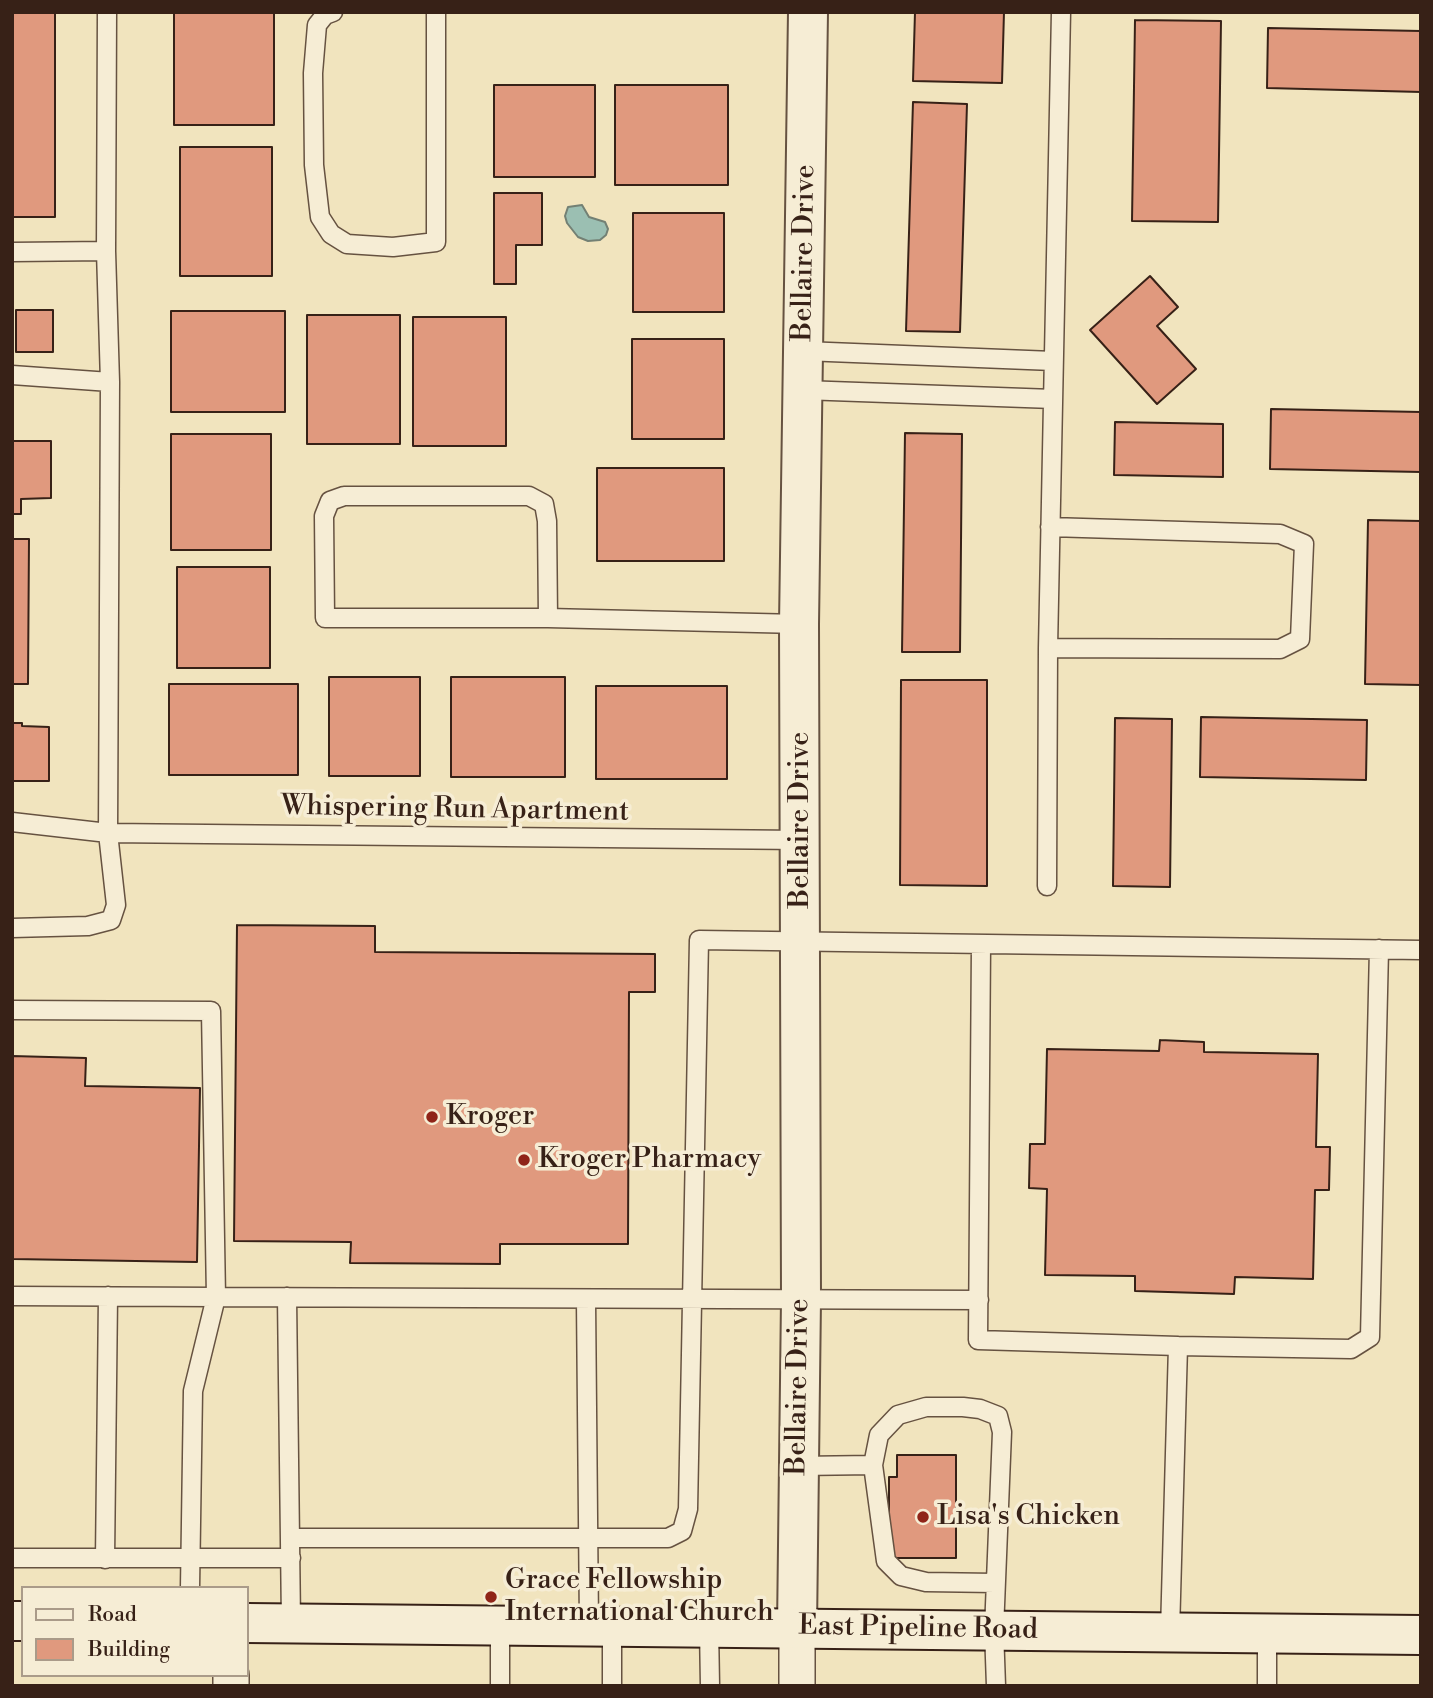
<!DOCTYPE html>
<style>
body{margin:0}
#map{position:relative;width:1433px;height:1698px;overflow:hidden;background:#f1e4be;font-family:"Libre Bodoni",serif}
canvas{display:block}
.frame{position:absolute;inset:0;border:14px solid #372117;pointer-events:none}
.legend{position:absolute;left:21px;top:1586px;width:228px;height:91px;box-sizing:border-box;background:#f6edd5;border:2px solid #aa9b89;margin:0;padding:9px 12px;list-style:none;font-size:21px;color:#372117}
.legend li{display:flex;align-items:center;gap:14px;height:35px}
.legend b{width:35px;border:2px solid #aa9b89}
</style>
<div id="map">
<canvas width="1433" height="1698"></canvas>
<div class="frame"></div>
<ul class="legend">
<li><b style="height:9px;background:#f6edd5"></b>Road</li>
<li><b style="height:19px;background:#e0997e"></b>Building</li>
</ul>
</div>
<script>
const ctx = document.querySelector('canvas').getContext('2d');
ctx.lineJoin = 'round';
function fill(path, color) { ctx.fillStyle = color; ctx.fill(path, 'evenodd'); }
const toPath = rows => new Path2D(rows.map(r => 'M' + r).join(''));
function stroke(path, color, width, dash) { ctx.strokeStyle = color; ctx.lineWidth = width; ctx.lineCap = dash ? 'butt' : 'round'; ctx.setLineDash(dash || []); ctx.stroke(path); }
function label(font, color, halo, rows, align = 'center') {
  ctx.font = font + ' "Libre Bodoni",serif'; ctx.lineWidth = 7; ctx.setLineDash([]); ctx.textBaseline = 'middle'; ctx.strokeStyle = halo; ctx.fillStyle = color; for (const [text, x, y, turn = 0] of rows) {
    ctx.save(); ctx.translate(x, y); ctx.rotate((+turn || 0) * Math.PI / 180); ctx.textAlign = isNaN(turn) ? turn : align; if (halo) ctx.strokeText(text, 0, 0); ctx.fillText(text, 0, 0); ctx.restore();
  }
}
const water = toPath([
 [582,205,589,217,605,222,608,229,606,235,600,240,588,241,578,237,567,223,565,216,568,207,582,205]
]);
fill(water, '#9bbfb2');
stroke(water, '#738074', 2);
const building = toPath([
 [12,12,55,12,55,217,12,217,12,12],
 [174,12,274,12,274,125,174,125,174,12],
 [915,12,1004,12,1002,83,913,81,915,12],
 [1135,20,1221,21,1218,222,1132,221,1135,20],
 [1268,28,1421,31,1421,92,1267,88,1268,28],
 [494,85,595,85,595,177,494,177,494,85],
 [615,85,728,85,728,185,615,185,615,85],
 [913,102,967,104,960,332,906,331,913,102],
 [180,147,272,147,272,276,180,276,180,147],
 [494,193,542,193,542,245,516,245,516,284,494,284,494,193],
 [633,213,724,213,724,312,633,312,633,213],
 [1150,276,1178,307,1157,326,1196,369,1157,404,1090,330,1150,276],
 [16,310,53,310,53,352,16,352,16,310],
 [171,311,285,311,285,412,171,412,171,311],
 [307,315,400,315,400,444,307,444,307,315],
 [413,317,506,317,506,446,413,446,413,317],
 [632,339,724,339,724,439,632,439,632,339],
 [1271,409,1421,412,1421,472,1270,469,1271,409],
 [1115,422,1223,424,1223,477,1114,475,1115,422],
 [905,433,962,434,960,652,902,652,905,433],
 [171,434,271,434,271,550,171,550,171,434],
 [12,441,51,441,51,498,21,499,21,514,12,514,12,441],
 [597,468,724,468,724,561,597,561,597,468],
 [1368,520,1421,521,1421,685,1365,684,1368,520],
 [12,539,29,539,28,684,12,684,12,539],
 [177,567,270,567,270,668,177,668,177,567],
 [329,677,420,677,420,776,329,776,329,677],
 [451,677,565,677,565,777,451,777,451,677],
 [901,680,987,680,987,886,900,885,901,680],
 [169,684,298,684,298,775,169,775,169,684],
 [596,686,727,686,727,779,596,779,596,686],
 [1201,717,1367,720,1366,780,1200,777,1201,717],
 [1115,718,1172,719,1170,887,1113,886,1115,718],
 [12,723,22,723,22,726,49,727,49,781,12,781,12,723],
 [237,925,375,926,375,952,655,954,655,992,629,992,628,1244,500,1244,500,1264,350,1263,351,1242,234,1241,237,925],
 [1160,1040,1204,1042,1204,1052,1318,1054,1316,1147,1330,1147,1329,1190,1315,1190,1313,1279,1235,1277,1234,1294,1135,1291,1135,1276,1045,1275,1047,1189,1029,1188,1030,1144,1045,1144,1047,1049,1159,1051,1160,1040],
 [12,1056,86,1058,85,1086,200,1088,197,1262,12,1259,12,1056],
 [897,1455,956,1455,956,1558,889,1558,889,1477,897,1477,897,1455]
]);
fill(building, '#e0997e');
stroke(building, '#372117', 2);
const service = toPath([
 [107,12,106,251,110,382,108,833,801,840],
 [333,12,325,15,317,25,313,73,314,165,320,217,331,234,347,244,393,247,436,242,436,12],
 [12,252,106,251],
 [804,351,1053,361],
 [12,375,110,382],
 [803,390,1053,399],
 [344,496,529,496,544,504,547,521,548,618,325,618,324,516,330,501,344,496],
 [548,618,799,624],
 [1048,648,1280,649,1300,639,1304,544,1280,534,1050,527],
 [12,822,108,833,116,905,111,920,88,926,12,928],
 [1047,886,1048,648,1061,12],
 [981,945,978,1340,1178,1346,1170,1632],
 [12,1010,211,1011,216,1297,12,1296],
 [287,1297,291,1623],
 [586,1300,589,1626],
 [1178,1346,1351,1349,1370,1337,1379,949],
 [798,1466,873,1465],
 [291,1538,668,1538,682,1531,688,1509,699,940,1421,950],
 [12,1558,291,1558],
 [105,1559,108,1296],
 [995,1583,926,1582,901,1576,886,1561,873,1465,879,1435,898,1415,926,1407,963,1407,980,1409,998,1416,1002,1432,994,1630,996,1686],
 [190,1588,193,1391,216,1297,979,1300],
 [500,1625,500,1686],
 [612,1626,612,1686],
 [709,1627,710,1686],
 [1267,1686,1267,1633]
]);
const minor = toPath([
 [231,1686,231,1675],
 [797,1686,797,1628]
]);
const tertiary = toPath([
 [797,1628,801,1299,799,624,808,12]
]);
const secondary = toPath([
 [12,1621,23,1621],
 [247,1623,1421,1635]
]);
stroke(service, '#665241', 21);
stroke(minor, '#665241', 38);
stroke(tertiary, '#665241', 42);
stroke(secondary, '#372117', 42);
stroke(service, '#f6edd5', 18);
stroke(minor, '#f6edd5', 35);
stroke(tertiary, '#f6edd5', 38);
stroke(secondary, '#f6edd5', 38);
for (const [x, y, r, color] of [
 [432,1117,7,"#8f2418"],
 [524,1160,7,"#8f2418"],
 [923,1517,7,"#8f2418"],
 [491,1597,7,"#8f2418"]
]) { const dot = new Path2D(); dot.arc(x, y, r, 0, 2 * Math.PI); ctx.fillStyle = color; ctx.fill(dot); stroke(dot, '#f6edd5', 2.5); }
label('28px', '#372117', '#f6edd5', [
 ["Bellaire Drive",805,253,-89],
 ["Whispering Run Apartment",455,810,1],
 ["Bellaire Drive",801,820,-90],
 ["Bellaire Drive",799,1387,-89],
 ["East Pipeline Road",918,1629,1]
]);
label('28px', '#372117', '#f6edd5', [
 ["Kroger",446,1117],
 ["Kroger Pharmacy",538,1160],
 ["Lisa's Chicken",937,1517],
 ["Grace Fellowship",505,1581],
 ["International Church",505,1613]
], 'left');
</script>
